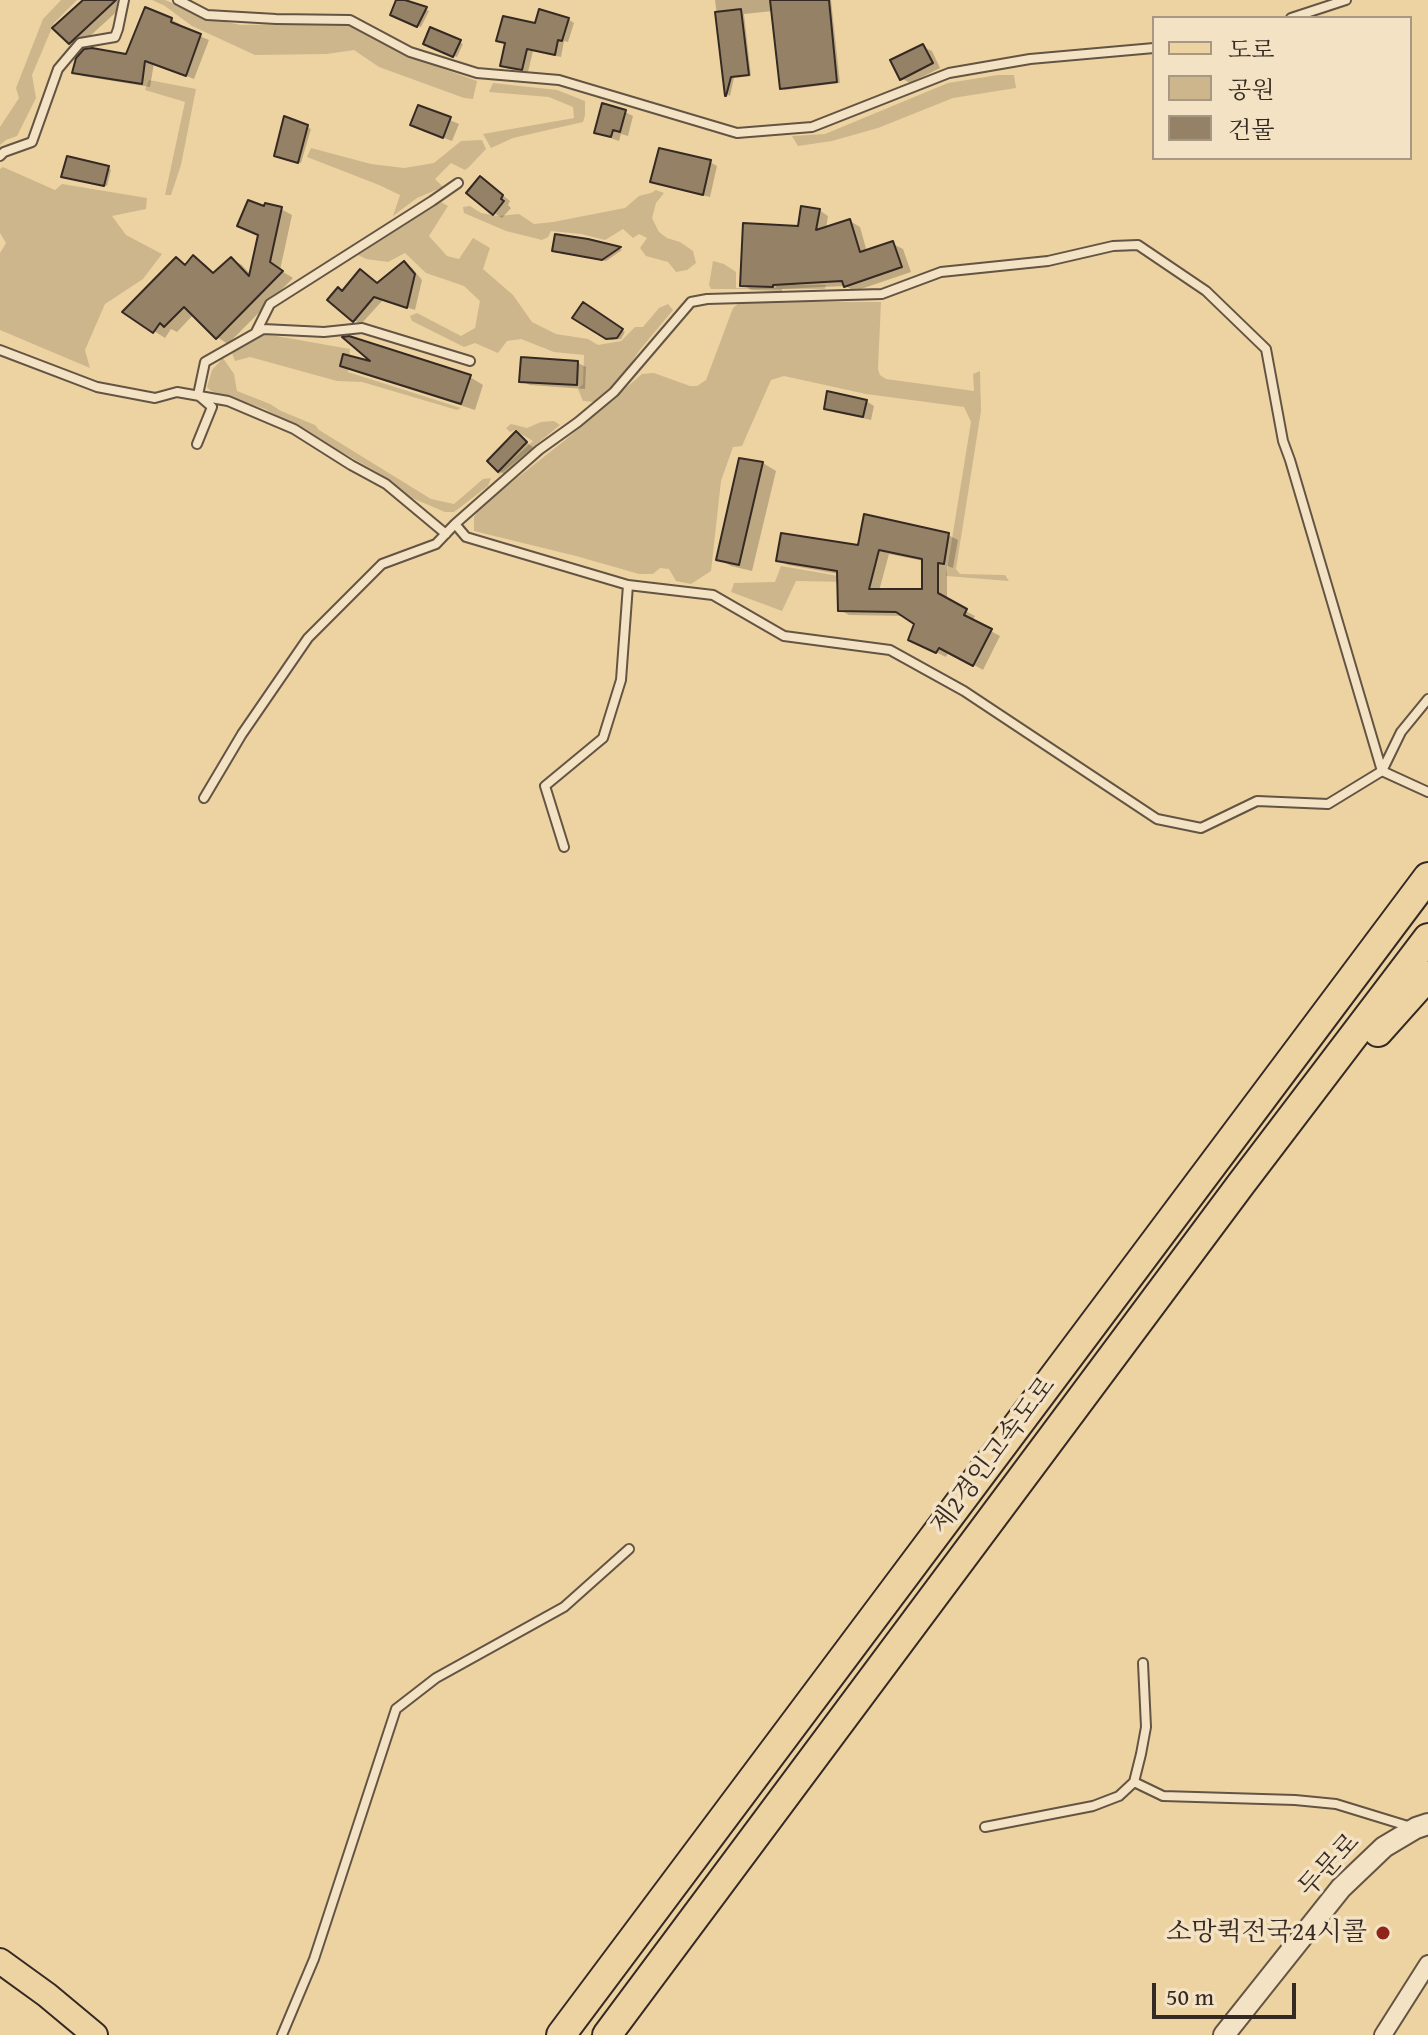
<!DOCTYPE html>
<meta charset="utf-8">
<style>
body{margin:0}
#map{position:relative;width:1428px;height:2035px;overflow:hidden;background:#edd3a2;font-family:"Gentium Book Plus","Noto Serif KR",serif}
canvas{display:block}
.legend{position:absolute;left:1152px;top:16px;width:260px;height:144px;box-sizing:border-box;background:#f3e2c3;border:2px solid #a79883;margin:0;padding:10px 14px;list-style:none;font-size:24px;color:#352923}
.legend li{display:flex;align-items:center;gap:16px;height:40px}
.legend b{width:40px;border:2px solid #a79883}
.scale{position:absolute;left:1152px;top:1983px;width:144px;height:36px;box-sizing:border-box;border:4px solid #352923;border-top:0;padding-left:10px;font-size:24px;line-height:28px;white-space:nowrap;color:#352923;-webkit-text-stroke:6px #f3e2c3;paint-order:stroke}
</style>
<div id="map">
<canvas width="1428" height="2035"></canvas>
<ul class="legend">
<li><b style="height:10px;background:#edd3a2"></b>도로</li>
<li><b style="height:22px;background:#ceb68c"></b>공원</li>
<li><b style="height:22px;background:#958165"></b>건물</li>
</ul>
<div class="scale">50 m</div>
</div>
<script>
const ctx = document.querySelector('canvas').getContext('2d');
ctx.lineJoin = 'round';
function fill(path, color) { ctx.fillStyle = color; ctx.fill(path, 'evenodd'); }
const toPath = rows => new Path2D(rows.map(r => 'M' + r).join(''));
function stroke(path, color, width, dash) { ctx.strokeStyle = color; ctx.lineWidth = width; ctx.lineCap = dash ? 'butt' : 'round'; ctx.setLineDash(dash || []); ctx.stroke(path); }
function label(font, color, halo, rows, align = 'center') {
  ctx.font = font + ' "Gentium Book Plus","Noto Serif KR",serif'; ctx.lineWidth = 7; ctx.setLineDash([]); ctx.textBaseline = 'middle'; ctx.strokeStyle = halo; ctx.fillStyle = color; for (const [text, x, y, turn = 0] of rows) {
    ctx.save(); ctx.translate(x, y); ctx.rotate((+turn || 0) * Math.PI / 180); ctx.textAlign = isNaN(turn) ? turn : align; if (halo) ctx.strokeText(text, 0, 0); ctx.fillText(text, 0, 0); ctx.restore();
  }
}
fill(toPath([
 [61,0,77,0,54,23,32,75,36,98,17,136,6,140,0,145,0,127,19,98,16,88,43,19],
 [152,0,165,0,208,18,241,25,348,23,402,54,477,81,473,99,464,98,379,67,354,50,327,54,255,55,192,26,165,6],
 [998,75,1014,75,1016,88,953,98,878,128,832,141,798,146,792,136,825,134,948,83],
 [149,80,196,89,181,165,171,195,165,195,185,102,145,90],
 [493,83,557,90,585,101,585,115,583,122,513,138,491,148,483,134,574,118,573,107,549,97,489,92],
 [482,140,486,149,469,167,465,170,451,163,435,179,443,187,417,198,393,216,400,195,379,185,307,157,311,148,371,164,404,168,434,163,461,141],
 [3,167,55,190,62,184,147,198,146,209,112,216,126,235,162,254,143,279,105,304,85,350,90,368,0,330,0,253,6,243,0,233,0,169],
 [656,190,664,193,656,203,652,218,659,232,667,238,680,242,693,251,696,263,687,270,676,272,668,262,646,256,640,248,647,238,639,234,633,238,623,229,605,240,581,234,551,231,548,237,542,240,506,231,464,213,463,207,470,206,481,213,498,216,519,214,534,224,553,222,625,208,639,196,651,193],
 [441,202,448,206,429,236,447,256,459,259,473,238,490,248,483,269,513,295,532,322,556,334,588,339,598,345,621,341,635,327,643,327,659,308,668,304,673,310,639,351,621,379,594,402,583,401,578,389,583,384,584,355,554,352,521,339,507,341,498,353,475,343,464,347,412,321,410,316,417,313,461,336,475,328,480,301,464,286,426,273,405,253,388,262,366,259,358,255],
 [713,261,724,264,736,272,736,288,776,288,777,262,793,264,794,285,826,285,825,289,711,289,709,285],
 [740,302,881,302,878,369,880,375,886,379,974,391,973,374,980,371,981,411,956,569,960,574,1005,575,1009,581,946,576,971,422,964,407,866,394,784,376,771,380,742,446,733,447,721,481,711,571,691,584,676,581,669,569,660,568,653,574,639,574,576,556,474,531,474,517,479,508,564,441,642,374,654,373,690,386,697,386,706,380,733,308],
 [265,334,350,349,348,372,461,408,457,410,362,382,337,381,250,357,235,361,232,353],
 [223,358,234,374,237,391,270,404,281,411,315,425,319,430,431,499,454,504,483,479,491,478,488,486,454,512,445,512,412,498,377,472,265,409,211,391,207,387,212,370],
 [554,421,560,425,499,475,498,473,533,441,514,430,510,432,506,428,511,424,527,428,541,422],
 [781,566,856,579,846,582,796,581,782,611,731,592,734,583,775,582]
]), '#ceb68c');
fill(toPath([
 [86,0,119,0,124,5,78,47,70,42],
 [398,0,429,11,421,27,396,17],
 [715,0,831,0,840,83,785,90,782,88,773,11,744,14,751,76,734,78,730,96,727,94],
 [568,19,574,23,568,42,564,41,561,57,533,51,528,72,508,69,502,65,507,44,499,40],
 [172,20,180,24,178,27,209,40,194,79,154,63,150,87,82,76,74,72,127,56],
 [431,29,463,44,457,57,429,46],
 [923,47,932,51,940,68,910,83,901,78],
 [419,107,459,124,452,141,421,129],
 [625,112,633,116,628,136,621,134,619,141,604,136,596,132],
 [307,127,311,129,301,163,279,157],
 [710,162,717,166,710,197,659,185,652,181],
 [108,168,111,170,107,186,64,176],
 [481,178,510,201,508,205,511,208,502,218,494,213],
 [266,209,281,209,292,215,280,270,293,278,228,344,217,337,194,314,177,332,171,329,165,338,154,331,176,260,187,266,194,258,205,264,215,274,231,259,242,265,251,275,260,236,239,226],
 [819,210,828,216,826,229,850,221,860,227,867,252,893,244,903,249,911,272,855,291,845,286,782,289,782,291,751,290,742,284],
 [587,241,620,249,622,250,606,261,555,250],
 [405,263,412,268,422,280,415,310,383,300,361,324,354,320,343,292,379,285],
 [583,305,625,332,621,339,611,340,575,317],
 [578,363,586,367,585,389,530,385,521,381],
 [342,365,378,365,470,377,483,385,475,410,356,372],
 [866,401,874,406,871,420,834,412,826,408],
 [516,434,534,448,507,476,499,471],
 [763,463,776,471,752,571,731,566,718,559],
 [948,535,958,540,953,568,947,566,947,601,975,616,972,621,1000,636,983,670,949,651,946,657,919,644,917,623,906,616,849,615,840,610,839,574,788,565,778,560],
 [889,554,924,561,924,591,879,591]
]), '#0003');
const building = toPath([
 [83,0,116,0,69,44,52,28,83,0],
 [396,0,405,0,427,7,417,27,390,15,396,0],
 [770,0,829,0,837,82,780,89,770,0],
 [145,7,172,18,171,22,201,34,186,76,145,61,142,84,72,73,76,58,84,49,92,48,126,54,145,7],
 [539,9,569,18,562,41,558,40,555,55,527,49,522,70,500,66,505,43,496,41,503,16,535,23,539,9],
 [741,9,749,75,731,77,726,96,725,96,715,12,741,9],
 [430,27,461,40,453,57,423,44,430,27],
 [923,44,933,63,900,80,890,60,923,44],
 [602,103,626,110,620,132,613,130,611,137,594,133,602,103],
 [418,105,451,117,443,138,410,125,418,105],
 [284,116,308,125,298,163,274,156,284,116],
 [659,148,711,160,703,195,650,182,659,148],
 [67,156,109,166,104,186,61,177,67,156],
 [480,176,503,195,501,199,504,201,493,215,466,193,480,176],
 [248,200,264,206,265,203,282,207,270,262,283,271,216,339,184,307,164,327,160,323,153,333,122,312,176,257,185,265,193,255,213,273,231,257,249,276,258,235,237,226,248,200],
 [801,206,820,209,816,230,850,219,860,252,893,241,902,267,844,287,842,281,773,285,773,287,740,286,743,223,798,226,801,206],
 [555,234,588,239,621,247,602,260,552,251,555,234],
 [404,261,415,274,407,308,374,297,353,322,327,300,338,287,342,291,360,269,377,283,404,261],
 [583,302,623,329,617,338,606,339,572,318,583,302],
 [349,336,471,375,461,404,340,366,343,354,370,361,342,337,349,336],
 [521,357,578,361,577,385,519,382,521,357],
 [827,391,867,400,863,417,824,409,827,391],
 [516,431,527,442,498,472,487,461,516,431],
 [739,458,763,462,739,565,716,560,739,458],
 [864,514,949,533,944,564,938,563,938,593,967,609,964,615,992,629,973,666,939,648,936,653,908,640,914,624,896,612,838,611,837,571,776,561,781,533,858,545,864,514],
 [879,550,922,559,922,589,869,589,879,550]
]);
fill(building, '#958165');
stroke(building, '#352923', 2);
const service = toPath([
 [178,0,207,15,276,19,350,20,410,52,477,73,559,80,737,133,812,127,949,73,1030,59,1154,48],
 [1291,18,1346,0],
 [0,156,4,152,32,142,58,69,80,43,115,37,118,29,124,0],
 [256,332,270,304,432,201,458,183],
 [0,350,97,387,155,398,177,392,228,401,294,429,351,465,386,484,446,534],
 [197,444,212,407,198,395,205,362,263,329,324,332,362,328,470,361],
 [1428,699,1401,732,1382,771,1328,804,1257,801,1201,828,1157,819,964,691,890,650,784,636,713,595,628,585,466,537,455,524,539,450,578,422,614,392,691,302,707,299,882,294,941,272,1048,261,1113,246,1138,245,1206,291,1266,349,1283,441,1290,460,1382,771,1428,792],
 [204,798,242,734,308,638,382,564,436,544,455,524],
 [564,847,545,786,603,738,621,680,628,585],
 [1143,1663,1146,1727,1141,1754,1134,1782,1163,1796,1295,1800,1336,1804,1411,1827],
 [985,1827,1093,1806,1119,1796,1134,1782],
 [282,2035,314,1959,396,1709,436,1678,564,1607,629,1549]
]);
const minor = toPath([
 [1383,2035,1428,1964]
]);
const tertiary = toPath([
 [1224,2035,1341,1888,1384,1847,1416,1828,1428,1824]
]);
const primary = toPath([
 [0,1961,47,1995,95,2035]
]);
const motorway = toPath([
 [1378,1032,1428,976],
 [561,2035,1428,877],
 [607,2035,1241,1184,1428,938]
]);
stroke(service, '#635443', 12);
stroke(minor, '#635443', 20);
stroke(tertiary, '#635443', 24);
stroke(primary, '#352923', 28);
stroke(motorway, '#352923', 32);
stroke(service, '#f3e2c3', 8);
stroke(minor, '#f3e2c3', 16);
stroke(tertiary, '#f3e2c3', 20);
stroke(primary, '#edd3a2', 24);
stroke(motorway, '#edd3a2', 28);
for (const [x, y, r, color] of [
 [1383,1933,8,"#8f2418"]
]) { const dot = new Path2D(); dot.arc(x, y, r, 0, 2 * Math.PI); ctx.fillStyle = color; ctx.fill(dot); stroke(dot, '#f3e2c3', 3); }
label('26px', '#352923', '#f3e2c3', [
 ["제2경인고속도로",994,1456,-53],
 ["두문로",1330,1866,-47]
]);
label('26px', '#352923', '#f3e2c3', [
 ["소망퀵전국24시콜",1367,1933]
], 'right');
</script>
